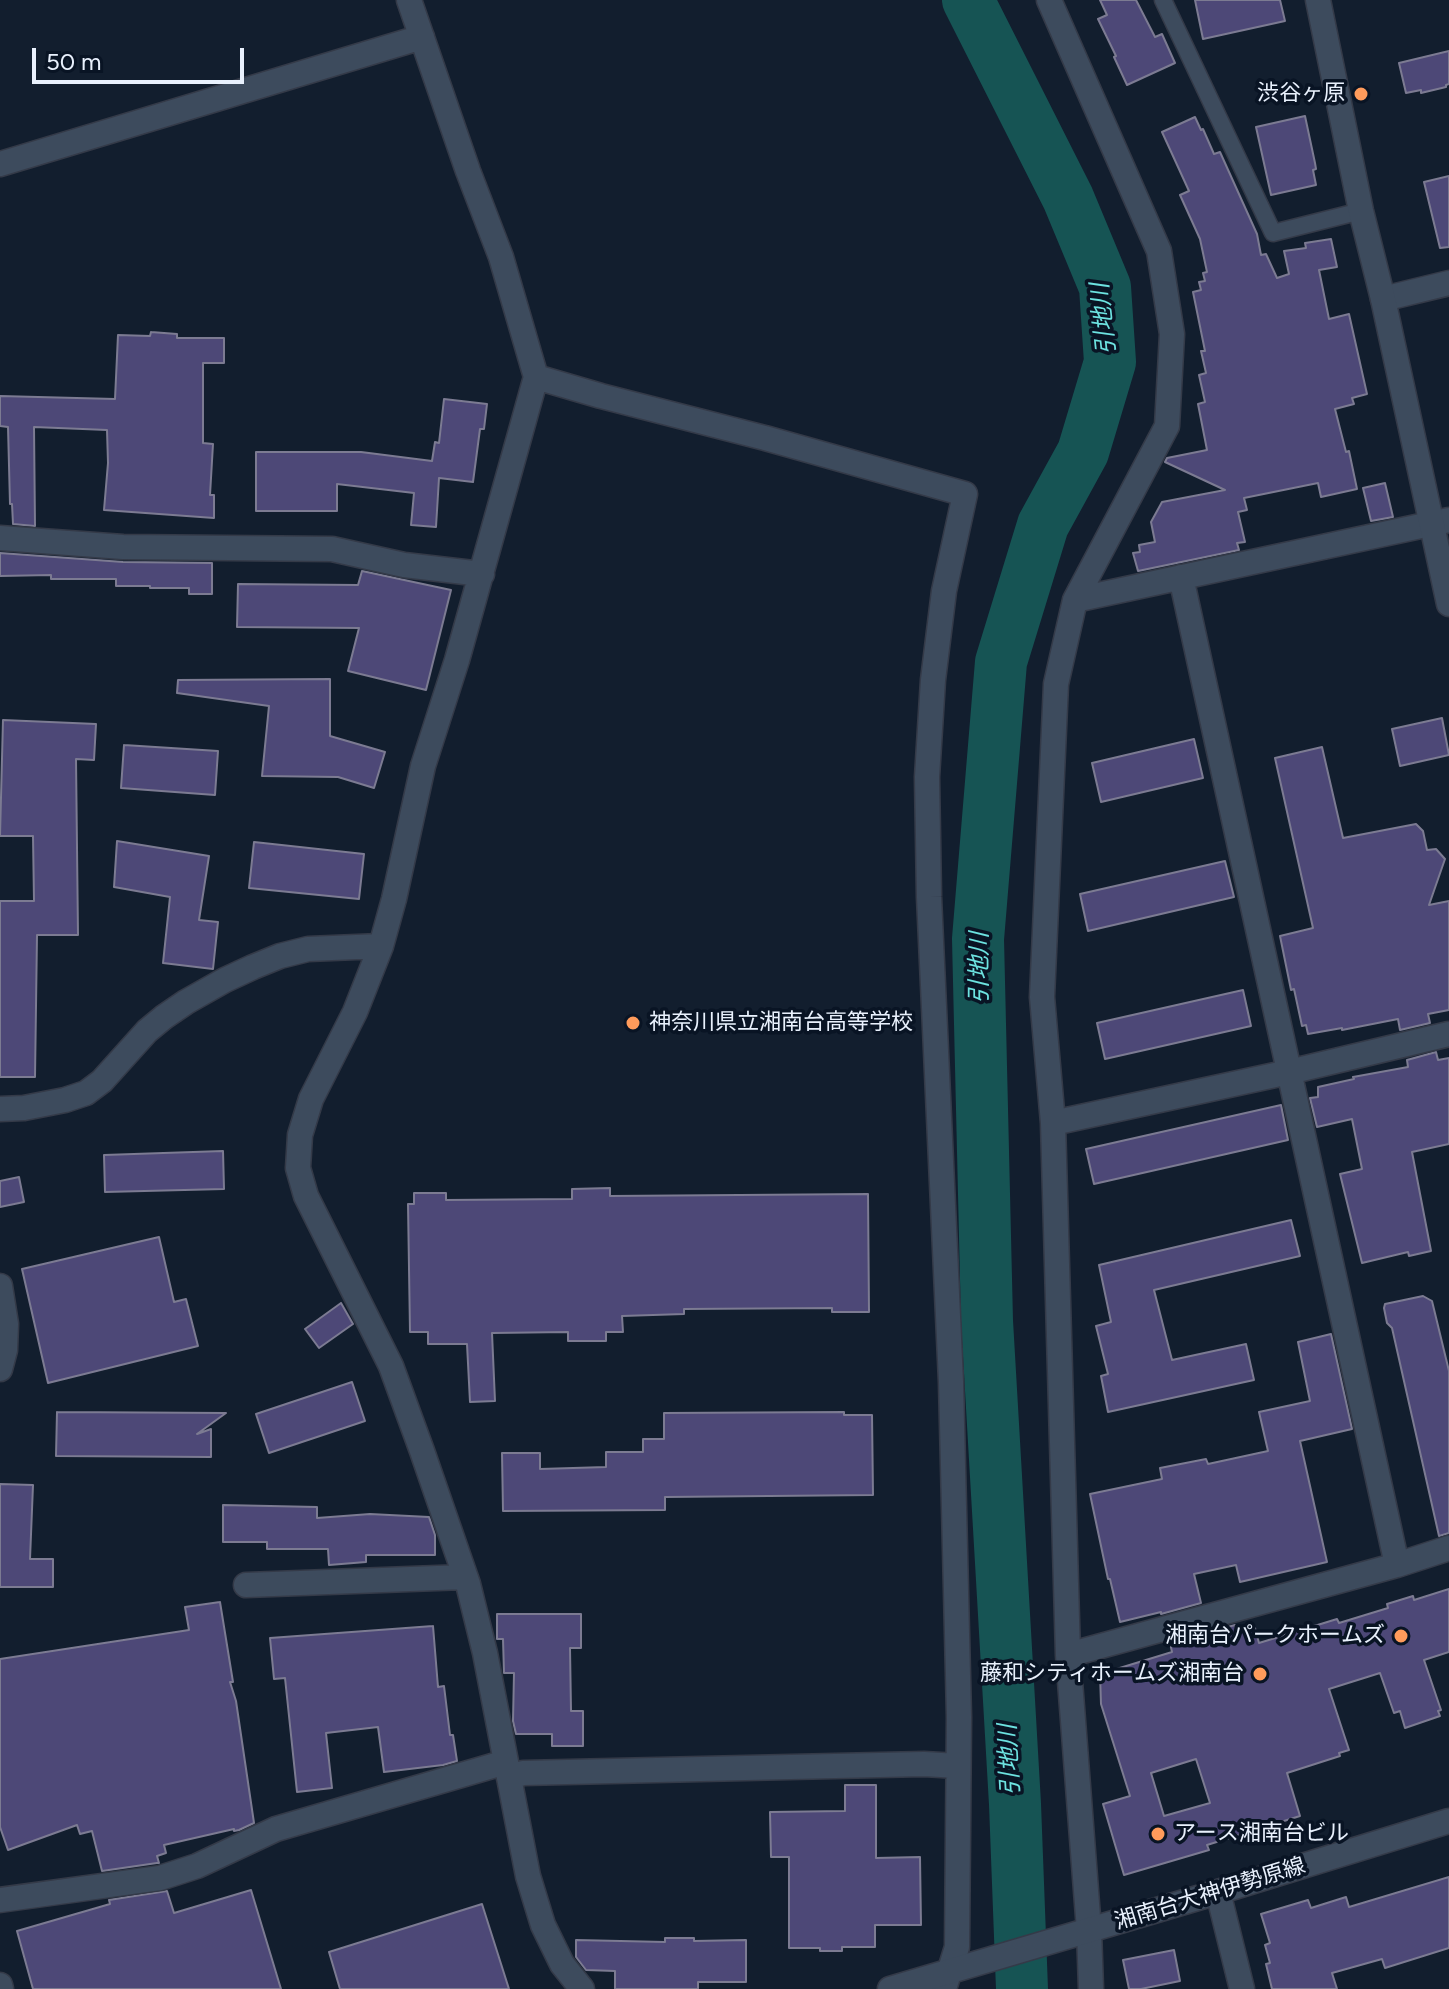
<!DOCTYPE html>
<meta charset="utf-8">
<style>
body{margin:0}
#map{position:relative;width:1449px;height:1989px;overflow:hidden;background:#121e2e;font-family:Figtree,sans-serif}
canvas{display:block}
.scale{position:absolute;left:32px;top:48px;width:212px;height:36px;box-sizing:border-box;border:4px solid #e9f1fd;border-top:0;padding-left:10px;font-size:24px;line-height:28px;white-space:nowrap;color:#e9f1fd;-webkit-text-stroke:6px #091424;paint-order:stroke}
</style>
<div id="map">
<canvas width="1449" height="1989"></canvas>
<div class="scale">50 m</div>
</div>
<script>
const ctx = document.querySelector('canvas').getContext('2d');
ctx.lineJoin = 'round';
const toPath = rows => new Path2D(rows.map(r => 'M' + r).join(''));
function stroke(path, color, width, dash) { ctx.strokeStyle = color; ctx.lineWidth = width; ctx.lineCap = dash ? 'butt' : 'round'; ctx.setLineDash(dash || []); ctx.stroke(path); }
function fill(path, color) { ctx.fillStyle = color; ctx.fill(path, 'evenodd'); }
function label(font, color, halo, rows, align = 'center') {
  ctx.font = font + ' Figtree,"Noto Sans JP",sans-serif'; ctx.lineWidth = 7; ctx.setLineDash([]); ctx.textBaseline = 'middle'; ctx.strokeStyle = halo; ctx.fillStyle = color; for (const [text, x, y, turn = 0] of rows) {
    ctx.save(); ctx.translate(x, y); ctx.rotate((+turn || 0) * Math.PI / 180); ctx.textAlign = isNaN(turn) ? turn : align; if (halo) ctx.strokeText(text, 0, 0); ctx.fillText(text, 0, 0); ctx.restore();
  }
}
stroke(toPath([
 [968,0,1068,198,1105,287,1110,362,1083,452,1043,525,1001,662,978,939,987,1321,1015,1804,1022,1989]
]), '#165454', 52);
const building = toPath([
 [1100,0,1136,0,1155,37,1162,34,1175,63,1127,85,1114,57,1116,56,1098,19,1107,15,1100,0],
 [1195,0,1280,0,1285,21,1203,39,1195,0],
 [1449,51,1449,84,1446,85,1446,87,1421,93,1421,90,1406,93,1399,63,1449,51],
 [1305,116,1315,163,1316,169,1313,170,1316,185,1271,195,1256,127,1305,116],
 [1195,117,1201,130,1203,129,1214,154,1220,152,1257,234,1261,255,1266,254,1277,278,1289,274,1284,251,1306,248,1305,243,1331,239,1337,267,1319,270,1329,319,1349,314,1367,394,1352,398,1354,404,1335,409,1346,452,1349,451,1357,489,1321,497,1318,483,1244,498,1247,510,1238,512,1245,542,1237,543,1239,550,1138,571,1133,553,1140,552,1139,545,1155,542,1151,522,1162,502,1225,490,1165,462,1167,458,1207,450,1198,404,1205,402,1199,375,1206,373,1201,351,1205,351,1193,292,1201,290,1199,282,1205,281,1203,273,1207,272,1200,239,1180,195,1189,191,1162,132,1195,117],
 [1449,176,1449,247,1440,248,1424,182,1449,176],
 [151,332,177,334,177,338,224,338,224,363,203,363,203,443,213,444,210,495,214,495,214,518,104,510,108,463,107,430,34,427,35,526,13,524,12,504,10,504,8,427,0,426,0,396,115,399,118,335,150,336,151,332],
 [444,399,487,404,484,429,480,429,473,482,439,478,436,527,411,525,414,493,337,484,337,511,256,511,256,452,361,452,432,461,435,442,439,443,444,399],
 [1385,483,1393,517,1371,521,1363,488,1385,483],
 [0,553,123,562,212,563,212,594,189,594,189,588,150,588,150,586,116,586,116,579,51,579,51,575,0,576,0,553],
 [362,571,451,590,426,690,348,671,359,628,237,627,238,584,358,585,362,571],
 [330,679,330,736,385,752,374,788,338,777,262,776,269,706,177,693,178,680,330,679],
 [1442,718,1449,755,1400,766,1392,729,1442,718],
 [3,720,96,724,94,760,76,759,78,935,37,935,35,1077,0,1077,0,901,34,901,33,836,0,836,3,720],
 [1194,739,1203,778,1101,802,1092,763,1194,739],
 [124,745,218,751,215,795,121,788,124,745],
 [1322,747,1343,838,1416,824,1423,831,1427,850,1436,849,1445,859,1429,905,1449,901,1449,1010,1428,1014,1430,1023,1400,1030,1398,1019,1342,1030,1342,1028,1308,1034,1306,1025,1302,1026,1294,989,1291,990,1280,936,1313,928,1275,758,1322,747],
 [117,841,209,856,199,920,218,922,213,969,163,963,170,897,114,887,117,841],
 [254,842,364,854,359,899,249,888,254,842],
 [1225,861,1234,897,1088,931,1080,894,1225,861],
 [1243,990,1251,1026,1105,1059,1097,1023,1243,990],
 [1436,1052,1438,1060,1449,1058,1449,1144,1412,1152,1431,1251,1409,1256,1408,1252,1362,1263,1340,1174,1362,1169,1352,1119,1317,1127,1310,1098,1318,1097,1318,1087,1354,1079,1353,1077,1408,1067,1407,1060,1436,1052],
 [1281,1105,1288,1140,1094,1184,1086,1149,1281,1105],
 [223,1151,224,1189,105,1192,104,1155,223,1151],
 [19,1177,24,1202,0,1207,0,1181,19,1177],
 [610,1188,610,1196,868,1194,869,1312,832,1312,832,1308,684,1309,684,1314,622,1316,623,1332,606,1332,606,1341,568,1341,568,1332,492,1333,495,1401,470,1402,467,1344,428,1344,428,1332,410,1332,408,1204,414,1204,414,1193,446,1193,446,1200,572,1199,572,1189,610,1188],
 [1291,1220,1300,1256,1154,1290,1172,1360,1246,1344,1254,1380,1108,1412,1101,1376,1108,1374,1096,1326,1111,1322,1099,1265,1291,1220],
 [159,1237,174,1302,186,1299,198,1346,48,1383,22,1269,159,1237],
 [1423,1296,1432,1301,1449,1371,1449,1533,1439,1536,1392,1328,1387,1323,1384,1308,1385,1304,1423,1296],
 [341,1303,353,1324,319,1348,305,1329,341,1303],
 [1331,1334,1352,1429,1300,1441,1327,1562,1240,1582,1236,1565,1194,1574,1201,1603,1161,1614,1161,1612,1120,1622,1110,1579,1108,1579,1090,1494,1162,1479,1160,1468,1206,1459,1208,1464,1268,1451,1259,1412,1310,1401,1298,1342,1331,1334],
 [352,1382,365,1421,269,1453,256,1414,352,1382],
 [57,1412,226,1413,197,1434,211,1429,211,1457,56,1456,57,1412],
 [844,1412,844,1415,872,1415,873,1495,665,1497,665,1510,503,1511,502,1453,540,1453,540,1469,606,1467,606,1452,643,1452,643,1439,664,1439,664,1413,844,1412],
 [0,1484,33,1485,30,1559,53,1559,53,1587,0,1587,0,1484],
 [223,1505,317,1507,317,1518,370,1514,429,1517,435,1535,435,1555,366,1555,366,1562,329,1565,328,1549,267,1549,267,1542,223,1542,223,1505],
 [1449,1589,1449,1652,1424,1660,1441,1710,1438,1711,1440,1716,1405,1728,1400,1711,1394,1713,1380,1673,1329,1689,1349,1750,1339,1753,1340,1756,1287,1773,1300,1816,1207,1845,1209,1850,1124,1875,1103,1804,1130,1796,1101,1704,1100,1674,1172,1652,1170,1643,1235,1625,1237,1632,1255,1628,1259,1643,1337,1619,1339,1623,1388,1608,1387,1604,1413,1596,1414,1600,1449,1589],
 [1196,1759,1210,1803,1164,1816,1151,1773,1196,1759],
 [220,1602,233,1682,230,1682,236,1701,254,1823,239,1830,234,1831,234,1829,164,1845,166,1853,157,1856,159,1863,157,1863,102,1871,92,1831,80,1834,77,1825,8,1850,0,1827,0,1659,189,1630,185,1607,220,1602],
 [497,1614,581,1614,581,1648,570,1648,571,1711,583,1711,583,1746,552,1746,552,1734,516,1734,513,1721,514,1673,504,1673,503,1639,497,1639,497,1614],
 [433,1626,438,1687,444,1686,450,1735,453,1735,457,1761,443,1765,384,1772,378,1727,326,1733,332,1788,297,1792,285,1678,274,1679,270,1638,433,1626],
 [845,1785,876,1785,876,1858,920,1857,921,1925,875,1925,875,1947,842,1947,842,1951,820,1951,820,1948,789,1948,789,1857,771,1857,770,1812,845,1811,845,1785],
 [1449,1877,1449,1948,1385,1968,1382,1959,1332,1973,1337,1989,1272,1989,1266,1964,1270,1963,1265,1945,1270,1943,1261,1914,1308,1900,1311,1908,1346,1897,1349,1907,1449,1877],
 [251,1890,281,1989,33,1989,17,1931,110,1904,109,1900,167,1891,174,1913,251,1890],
 [482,1904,509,1989,340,1989,329,1952,482,1904],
 [665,1938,694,1938,694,1941,746,1940,746,1982,698,1982,698,1989,615,1989,615,1971,586,1970,576,1957,576,1940,665,1942,665,1938],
 [1174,1950,1180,1981,1141,1989,1129,1989,1123,1960,1174,1950]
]);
fill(building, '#4d4877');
stroke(building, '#7c7b92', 2);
const lane = toPath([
 [1163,0,1273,233,1361,211]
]);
const street = toPath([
 [409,0,468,171,501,257,536,377,457,660,423,766,394,899,381,946,355,1012,311,1099,300,1135,298,1168,306,1196,391,1366,422,1451,468,1584,485,1653,528,1876,543,1925,562,1964,582,1989],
 [1049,0,1159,251,1172,334,1167,426,1075,600,1056,684,1042,997,1053,1123,1068,1655,1089,1930,1091,1989],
 [0,164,422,37],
 [1383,299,1449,283],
 [536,377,601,396,765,438,965,494,944,591,933,680,927,777,929,897,951,1382,959,1717,957,1947,944,1989],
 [0,538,123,547,332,549,404,565,482,574],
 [1181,577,1397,1565],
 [1075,600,1449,520],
 [0,1109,24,1108,65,1100,86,1093,102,1081,147,1031,164,1017,186,1002,225,980,253,967,280,956,308,949,381,946],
 [1053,1123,1289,1072,1449,1034],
 [0,1286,6,1324,5,1350,0,1369],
 [246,1585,465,1577],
 [1068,1655,1397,1565,1449,1548],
 [509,1778,523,1773,924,1764,958,1766],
 [1218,1892,1242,1989],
 [0,1900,160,1878,197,1866,276,1829,506,1762]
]);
const secondary = toPath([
 [1318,0,1361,211,1383,299,1449,604],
 [0,1985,1,1989],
 [890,1989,1218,1892,1449,1821]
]);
stroke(lane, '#343a48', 19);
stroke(street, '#343a48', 27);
stroke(secondary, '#343a48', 27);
stroke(lane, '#3d4b5d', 16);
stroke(street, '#3d4b5d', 24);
stroke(secondary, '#3d4b5d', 24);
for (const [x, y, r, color] of [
 [1361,94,8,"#ff9b5b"],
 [633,1023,8,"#ff9b5b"],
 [1401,1636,8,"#ff9b5b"],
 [1260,1674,8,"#ff9b5b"],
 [1158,1834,8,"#ff9b5b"]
]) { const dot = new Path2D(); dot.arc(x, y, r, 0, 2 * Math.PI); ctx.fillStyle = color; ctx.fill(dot); stroke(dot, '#091424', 3); }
label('22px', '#e9f1fd', '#091424', [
 ["渋谷ヶ原",1345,94],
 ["神奈川県立湘南台高等学校",649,1023,"left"],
 ["湘南台パークホームズ",1385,1636],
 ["藤和シティホームズ湘南台",1244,1674],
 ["アース湘南台ビル",1174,1834,"left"]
], 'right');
label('22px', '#e9f1fd', '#091424', [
 ["湘南台大神伊勢原線",1210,1894,-17]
]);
label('italic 24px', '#6de3e1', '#091424', [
 ["引地川",1104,319,-96],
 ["引地川",980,968,-90],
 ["引地川",1010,1760,-93]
]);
</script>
